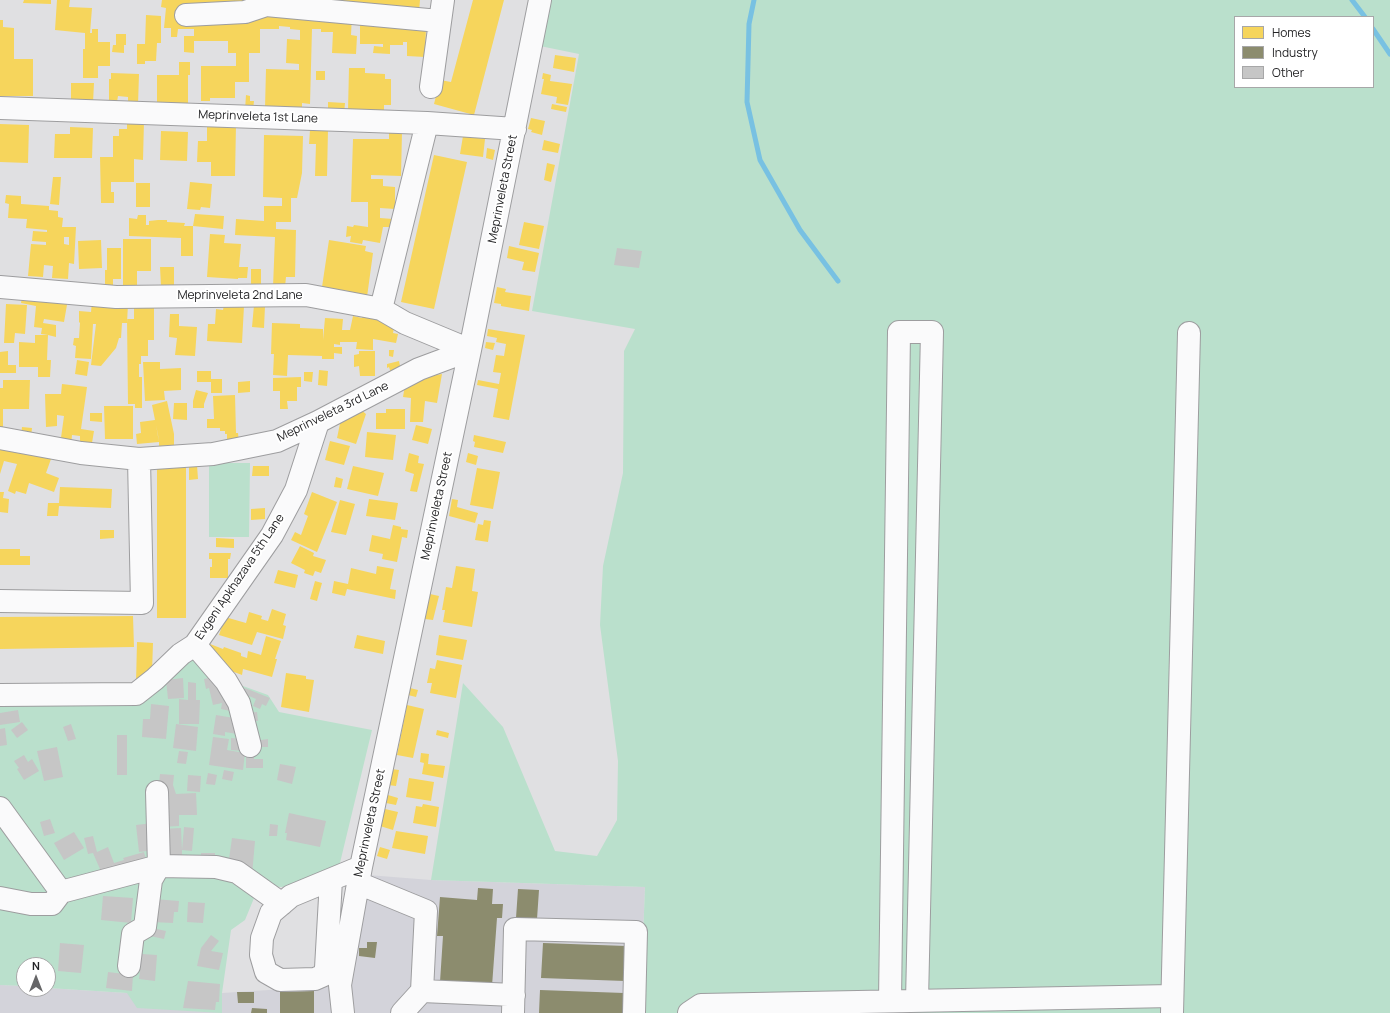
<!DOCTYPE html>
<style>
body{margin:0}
#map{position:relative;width:1390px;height:1013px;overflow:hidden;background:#e0e0e2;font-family:Manrope,sans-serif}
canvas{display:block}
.legend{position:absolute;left:1234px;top:16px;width:140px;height:72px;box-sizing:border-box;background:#fff;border:1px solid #a7a7a8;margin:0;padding:5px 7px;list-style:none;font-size:12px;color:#242426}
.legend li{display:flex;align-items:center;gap:8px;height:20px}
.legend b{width:20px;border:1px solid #a7a7a8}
.north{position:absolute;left:16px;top:957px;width:40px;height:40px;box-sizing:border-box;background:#fff;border:1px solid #a7a7a8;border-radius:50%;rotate:0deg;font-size:11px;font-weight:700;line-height:16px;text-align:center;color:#242426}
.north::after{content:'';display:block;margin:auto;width:14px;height:18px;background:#666668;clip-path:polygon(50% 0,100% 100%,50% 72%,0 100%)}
</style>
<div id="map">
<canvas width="1390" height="1013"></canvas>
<ul class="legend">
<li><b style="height:11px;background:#f6d55c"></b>Homes</li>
<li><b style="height:11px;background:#8c8c6e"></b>Industry</li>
<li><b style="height:11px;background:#c6c6c6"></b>Other</li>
</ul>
<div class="north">N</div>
</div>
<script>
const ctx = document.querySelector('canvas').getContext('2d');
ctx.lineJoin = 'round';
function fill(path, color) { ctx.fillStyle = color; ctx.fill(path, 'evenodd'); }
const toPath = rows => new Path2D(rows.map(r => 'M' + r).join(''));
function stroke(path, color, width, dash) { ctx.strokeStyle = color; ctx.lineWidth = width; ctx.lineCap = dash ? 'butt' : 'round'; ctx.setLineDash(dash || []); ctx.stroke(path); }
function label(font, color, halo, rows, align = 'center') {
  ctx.font = font + ' Manrope,sans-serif'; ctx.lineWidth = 4; ctx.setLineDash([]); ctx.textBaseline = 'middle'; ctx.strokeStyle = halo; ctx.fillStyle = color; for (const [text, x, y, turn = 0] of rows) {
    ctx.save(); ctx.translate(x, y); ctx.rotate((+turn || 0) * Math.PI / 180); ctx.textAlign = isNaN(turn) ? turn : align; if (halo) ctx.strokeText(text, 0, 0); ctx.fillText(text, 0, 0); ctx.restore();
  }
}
fill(toPath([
 [368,875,431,880,645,887,640,1013,349,1013,346,984],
 [0,985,24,986,24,989,48,989,48,988,127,993,222,1012,222,993,331,986,335,1013,0,1013]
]), '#d3d3da');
fill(toPath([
 [548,0,1390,0,1390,1013,640,1013,645,887,431,880,463,683,503,727,555,851,597,856,617,820,618,761,600,625,603,566,623,473,624,351,635,329,532,311,579,54,540,46],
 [1235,17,1373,17,1373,87,1235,87],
 [209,463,250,463,249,537,209,537],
 [202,647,229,681,268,695,279,712,372,730,339,867,319,878,282,887,259,886,245,920,231,930,222,993,222,1013,137,1008,127,993,48,988,48,965,24,965,24,986,0,985,0,702,144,698]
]), '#bae0cc');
fill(toPath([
 [24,0,51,0,51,4,23,3],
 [57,0,70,0,69,7,92,8,90,33,92,33,92,29,98,29,98,42,110,42,110,66,98,66,98,78,83,78,83,49,85,49,85,33,55,30],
 [162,0,244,0,245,7,214,15,352,14,351,35,357,36,356,54,332,53,333,32,321,32,321,29,312,29,310,104,302,103,302,109,265,108,266,69,299,70,299,64,286,63,287,39,300,40,300,30,290,29,290,27,279,26,279,29,260,29,260,53,249,53,249,82,235,82,235,98,210,98,210,101,201,101,201,66,236,66,236,53,228,53,228,41,194,41,194,53,184,52,184,36,194,36,194,29,178,29,177,37,171,37,171,28,164,28,166,8,161,7],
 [306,0,420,0,419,12],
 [473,0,504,0,474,115,434,104,440,80,451,82],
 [146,15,161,16,161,43,157,43,156,61,145,61,145,64,137,64,137,44,145,44],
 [360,19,426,26,425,57,407,56,407,42,403,42,403,45,390,45,390,54,373,53,374,46,383,47,383,44,360,44],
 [0,20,3,20,3,27,14,28,14,59,33,59,33,96,0,96],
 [116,34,126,34,126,45,124,45,124,53,112,52,113,45,116,45],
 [555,55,576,58,574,72,553,68],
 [179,62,190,62,190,75,188,75,188,107,157,103,157,75,179,75],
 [349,68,365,68,365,73,385,74,385,79,391,79,391,105,384,105,384,110,348,110],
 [316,71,325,71,325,80,316,80],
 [111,73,139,74,138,105,128,104,128,97,118,96,117,102,109,102,109,79,111,79],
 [543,73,551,75,550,81,572,84,568,105,556,103,557,97,541,94,544,79,542,79],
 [71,83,94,83,93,103,71,103],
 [246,95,250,96,250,101,254,101,253,110,245,110],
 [328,102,345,103,344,114,328,113],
 [552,104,567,107,566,112,551,109],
 [531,118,545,121,542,135,531,132,532,130,528,129],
 [127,121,144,121,143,160,134,159,134,182,111,182,111,192,114,192,114,203,101,203,100,157,113,157,113,136,119,136,119,129,127,129],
 [0,124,29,125,28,163,0,162],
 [207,124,236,125,235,176,211,176,211,162,197,162,198,141,207,141],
 [70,127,93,128,92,158,54,158,55,134,70,134],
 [310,130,328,130,327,176,315,176,316,144,309,144],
 [161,131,188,132,187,161,160,160],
 [389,131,402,132,401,176,371,175,371,179,383,179,383,186,395,187,395,209,380,208,380,218,393,219,393,227,383,227,380,243,363,240,362,244,350,242,351,236,346,237,347,226,353,227,354,225,368,227,368,202,351,202,353,139,389,139],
 [264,135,303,136,302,173,297,198,291,198,291,222,276,222,276,229,296,230,295,277,286,277,285,287,273,287,275,237,235,235,236,219,264,221,264,206,282,206,282,198,263,197],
 [463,136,485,139,483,157,460,154],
 [544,140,560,144,558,153,542,150],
 [487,148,495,150,493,160,486,158],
 [434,155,467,162,434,309,401,302],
 [547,163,555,165,551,182,544,180],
 [53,177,61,177,59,205,50,204],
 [190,182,212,184,210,208,201,207,200,210,187,209],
 [136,183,150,183,150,207,136,207],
 [6,195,21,196,21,204,49,206,49,210,58,211,58,217,63,218,62,227,76,227,74,264,69,263,68,279,52,278,53,266,44,265,43,277,28,276,31,244,46,245,46,242,32,241,33,231,47,232,47,230,26,228,27,219,8,218,9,204,5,203],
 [64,237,69,237,69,245,64,244],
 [195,214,224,216,223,229,193,226,193,256,181,256,181,238,129,236,129,218,137,219,138,215,146,215,146,225,149,225,149,221,158,220,167,220,167,222,185,223,184,226,193,226],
 [524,222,544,226,539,249,519,245],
 [210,234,225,235,224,243,241,244,239,267,248,267,247,278,238,278,238,279,207,277],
 [123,239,151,239,151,271,137,271,137,285,123,285],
 [101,240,102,268,79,269,78,241],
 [329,240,366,246,365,251,373,253,367,297,347,294,348,291,322,287],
 [509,246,539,253,535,272,522,270,524,262,507,258],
 [107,248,121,248,121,279,113,279,113,287,105,287,105,270,107,270],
 [160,267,174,267,174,286,161,286],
 [251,269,261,269,261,286,251,286],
 [497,287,506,289,505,292,531,296,529,311,501,306,501,304,494,303],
 [22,297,68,299,64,322,44,319,43,323,56,325,56,337,48,335,47,360,51,360,50,377,38,377,38,367,19,367,19,342,35,343,35,335,48,335,41,334,42,328,34,327,36,306,21,303],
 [92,302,128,304,127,323,122,323,121,338,119,338,116,348,101,366,91,365,96,324,93,324,91,359,75,358,76,346,73,345,74,338,79,338,80,323,79,322,79,311,91,312],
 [134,303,154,303,154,340,148,340,148,356,141,356,141,364,139,364,139,377,142,377,142,408,135,408,135,404,128,404,127,319,134,319],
 [6,304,27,305,25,334,15,333,14,343,4,343],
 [224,305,244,306,242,343,207,341,208,324,215,324,216,309,223,310],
 [254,305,265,306,264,328,252,327],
 [170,314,179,314,179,326,197,327,195,356,175,355,177,338,169,337],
 [363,314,377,317,377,320,395,323,393,333,398,334,396,343,373,339,373,350,356,349,357,342,340,342,340,345,334,344,334,347,342,347,342,354,334,353,334,359,322,359,322,356,288,355,287,376,273,375,274,354,271,354,272,323,300,324,300,328,323,329,323,340,325,318,343,319,342,330,350,330,353,316,362,318],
 [488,329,525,335,509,420,493,417,498,389,477,385,478,380,499,384,501,373,493,372,496,355,504,356,506,344,496,342,497,338,487,336],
 [486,342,495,343,493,350,485,348],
 [389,350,394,350,393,357,389,356],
 [8,351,8,365,16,365,16,373,0,373,0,352],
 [359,351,375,351,375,376,360,376,359,366,354,367,354,355,359,354],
 [77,360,89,362,87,376,75,374],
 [399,361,401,371,391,373,389,367,387,368,387,364],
 [143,362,160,362,160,369,181,368,181,390,164,391,165,400,145,401],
 [319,370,328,371,327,386,318,385],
 [197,371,211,371,211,379,222,379,222,393,211,393,211,382,197,382],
 [304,372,313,372,312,382,304,381],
 [442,374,437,403,425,401,423,422,410,422,411,398,403,397,405,385,425,377],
 [301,377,301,387,297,387,297,401,287,401,288,409,280,409,280,391,273,391,273,378],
 [3,380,30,380,29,409,3,409,3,427,0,427,0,388,3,388],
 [250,381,250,392,238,393,238,382],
 [62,384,87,387,81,429,94,431,92,443,80,442,80,436,72,435,71,446,60,445,64,416,57,415,57,426,46,427,45,394,61,394],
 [196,390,208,393,204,404,204,408,193,408,193,401],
 [235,395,236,433,238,433,239,442,227,442,227,434,225,434,225,431,220,431,220,428,207,428,207,419,214,419,213,396],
 [167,401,174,434,174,445,159,446,159,442,158,435,156,425,159,442,137,444,136,434,141,433,140,422,155,420,152,405],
 [174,403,187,403,187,420,173,419],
 [104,406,133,406,133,439,105,439],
 [360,409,366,414,356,444,337,438,342,414],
 [386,409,405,409,405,429,376,429,376,413,386,413],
 [90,413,102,413,102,422,90,421],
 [416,425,432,429,428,444,412,440],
 [22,427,32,428,31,437,21,436],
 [367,432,396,435,393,460,365,457],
 [474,435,506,442,503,453,474,447,475,442,473,441],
 [330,441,350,446,344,465,325,460],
 [0,448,38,455,51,459,46,473,59,478,54,492,29,483,26,494,16,491,15,494,8,491,17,464,4,461,0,474],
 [409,453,419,456,418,463,424,464,417,492,410,491,414,474,405,471],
 [468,453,478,456,476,465,466,462],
 [197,465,198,479,189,480,189,466],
 [253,466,269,466,269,476,252,476],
 [353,466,384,473,378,496,347,489],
 [157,467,186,467,186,618,157,618],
 [477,468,500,472,493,509,470,505],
 [336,477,343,479,341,488,334,487],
 [60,487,112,489,111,508,59,506,58,516,47,516,48,503,59,503],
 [0,492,4,492,3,498,9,499,8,513,0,512],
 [312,492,337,502,317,552,291,540,295,532,301,535,308,516,304,514],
 [369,499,398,503,395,520,366,516],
 [452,499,458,500,457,507,478,513,475,523,449,516],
 [340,500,355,504,346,535,331,532],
 [265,508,265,519,251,520,251,509],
 [484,520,491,521,488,542,475,540,478,524,483,525],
 [393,525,401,527,401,529,408,530,407,538,402,537,397,562,382,559,383,554,369,551,372,535,390,539],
 [100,530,114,530,114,538,100,539],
 [216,538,234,539,234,548,216,547],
 [300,546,314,553,313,556,326,560,321,573,315,571,313,576,304,573,305,570,291,563],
 [0,549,20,549,20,556,30,556,30,565,0,565],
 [209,553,231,553,230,559,228,559,228,578,210,578,210,567,212,567,212,559,209,559],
 [377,566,394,569,390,589,396,590,395,599,347,589,345,596,332,593,334,581,348,584,351,568,376,574],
 [456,566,475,569,472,591,478,592,472,627,443,622,445,610,442,610,446,587,452,588],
 [278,570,298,575,295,588,274,583],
 [315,581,322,583,317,601,310,599],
 [430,594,439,596,433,620,425,619],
 [272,609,286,614,283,625,286,626,283,639,257,632,252,645,219,635,225,617,246,623,249,612,262,616,261,619,268,621],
 [133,616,134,647,0,649,0,617],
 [357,635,385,641,383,654,354,648],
 [439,635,467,640,463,660,436,655],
 [266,636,281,641,275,659,277,659,272,677,243,669,242,675,234,672,233,675,207,653,210,644,223,649,224,647,241,653,241,656,247,658,248,651,261,655],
 [137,642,153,643,152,672,136,683],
 [437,660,462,665,456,698,430,693,432,683,427,683,430,668,435,669],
 [286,673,306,676,306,679,314,680,309,712,281,707],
 [410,688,418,690,416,697,408,695],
 [407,705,424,709,413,758,397,755],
 [437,730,449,733,448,738,436,735],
 [421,753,429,754,428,764,445,766,443,778,422,774,424,763,420,762],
 [391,769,399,770,396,786,388,785],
 [409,778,434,782,431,801,406,797],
 [388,795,398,798,396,805,386,803],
 [423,804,439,807,436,827,413,823,416,806,422,807],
 [385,809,398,812,393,830,380,826],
 [396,831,428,836,425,854,392,848],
 [380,847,390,850,387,859,377,856]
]), '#f6d55c');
fill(toPath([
 [478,888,493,889,492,904,503,904,502,918,497,918,492,986,440,982,443,936,437,936,440,897,477,900],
 [518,889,539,890,537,919,516,918],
 [367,942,377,942,375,958,359,956,359,948,367,948],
 [543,943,626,946,625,981,541,978],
 [540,990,624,993,623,1013,539,1013],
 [314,991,314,1013,280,1013,280,992],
 [237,992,254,992,254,1003,238,1003],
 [252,1008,267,1009,267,1013,251,1013]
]), '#8c8c6e');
stroke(toPath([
 [754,0,749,24,747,102,760,160,800,230,838,281],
 [1352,0,1365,17],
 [1373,29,1390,54]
]), '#78c1e2', 5);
fill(toPath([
 [617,248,642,251,639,268,614,265],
 [218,676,223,700,237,703,235,712,221,709,222,703,213,705,209,688,206,689,204,679],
 [183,678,184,698,168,699,166,680],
 [188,682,196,683,196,700,200,700,199,724,179,724,179,699,188,700],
 [245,688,270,698,266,706,262,704,260,709,253,706,256,699,242,693],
 [151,704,169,706,166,739,142,737,143,719,150,719],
 [18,710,20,722,0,725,0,713],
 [257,712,258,721,256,721,256,730,245,713],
 [216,715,240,719,237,734,225,732,225,736,213,734],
 [22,722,28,730,17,738,11,730],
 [71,724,76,739,68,741,63,727],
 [176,724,198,727,196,751,173,748],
 [5,728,7,745,0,746,0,729],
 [117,735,127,735,127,775,117,775],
 [213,737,229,739,227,750,245,753,243,770,209,765],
 [231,738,245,739,244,751,231,750],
 [268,739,268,747,261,747,261,740],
 [57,747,63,777,44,781,37,751],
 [179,751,188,752,186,764,177,763],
 [24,755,28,762,32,759,39,771,24,780,17,769,19,768,14,761],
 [246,756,254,756,254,759,263,759,263,768,246,768],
 [280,764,296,767,292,784,277,780],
 [224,770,234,772,232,781,222,779],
 [208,773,217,775,215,785,206,784],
 [160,774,174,775,173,785,176,794,196,793,197,815,179,815,179,826,162,827,162,810,169,810,168,794,158,794],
 [188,775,201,776,200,792,187,791],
 [289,813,326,821,320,847,286,840,287,833,285,833],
 [50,819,55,833,44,836,40,822],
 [153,823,156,850,139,852,136,825],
 [270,824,278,825,277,836,269,836],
 [184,827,194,828,192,851,182,850,182,855,162,855,161,829,181,828,182,850],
 [74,832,84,848,64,860,54,843],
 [93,836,97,852,108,847,114,863,124,860,123,858,144,852,147,863,103,876,93,853,88,854,84,838],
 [232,838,255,841,252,875,229,859],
 [201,853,215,853,215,861,201,861],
 [103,896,133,898,131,923,101,920],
 [154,899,179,901,178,912,174,912,173,923,152,922],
 [188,902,205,903,203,923,187,922],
 [152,928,166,931,164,939,150,936],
 [211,935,219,941,211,951,223,953,219,970,197,966,201,948],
 [60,943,84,945,81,973,58,971],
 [142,954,157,955,155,981,139,979],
 [22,971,24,971,24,983,21,983],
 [108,972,133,975,132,991,106,988],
 [188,981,220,984,219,1002,216,1002,215,1010,183,1008]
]), '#c6c6c6');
const minor = toPath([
 [186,15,245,12,266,5,439,21],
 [431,87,443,0],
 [0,108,427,123,515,129],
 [0,287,116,297,306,295,381,309,405,323,470,350],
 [381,309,427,123],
 [0,438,81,453,139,459,213,454,277,441,318,422,419,369,470,350],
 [0,601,142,603,139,459],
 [195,645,226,681,239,703,250,746],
 [0,695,136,694,155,679,181,654,195,645,272,535,296,490,318,422],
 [0,808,61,892,159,866,216,867,237,872,282,904],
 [331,880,326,968,324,975,315,979,280,980,266,972,261,955,262,938,271,913,291,896,361,867],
 [358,883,426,911,422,991,514,995],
 [0,898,31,904,52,904,61,892],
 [129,966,133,934,145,927,151,880,159,866,157,792],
 [890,1001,899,332,932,332,917,1001],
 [343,1013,340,985,361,867,470,350,540,0],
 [402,1013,422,991],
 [513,1013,515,929,636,932,634,1013],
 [689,1013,701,1005,1172,996],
 [1172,1013,1189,333]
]);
stroke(minor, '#9d9d9f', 24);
stroke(minor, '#fafafb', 22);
label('12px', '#242426', '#fff', [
 ["Meprinveleta 1st Lane",258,117,2],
 ["Meprinveleta Street",503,189,-79],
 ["Meprinveleta 2nd Lane",240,296],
 ["Meprinveleta 3rd Lane",333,412,-26],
 ["Meprinveleta Street",437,506,-78],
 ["Evgeni Apkhazava 5th Lane",240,577,-56],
 ["Meprinveleta Street",370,823,-78]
]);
</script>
